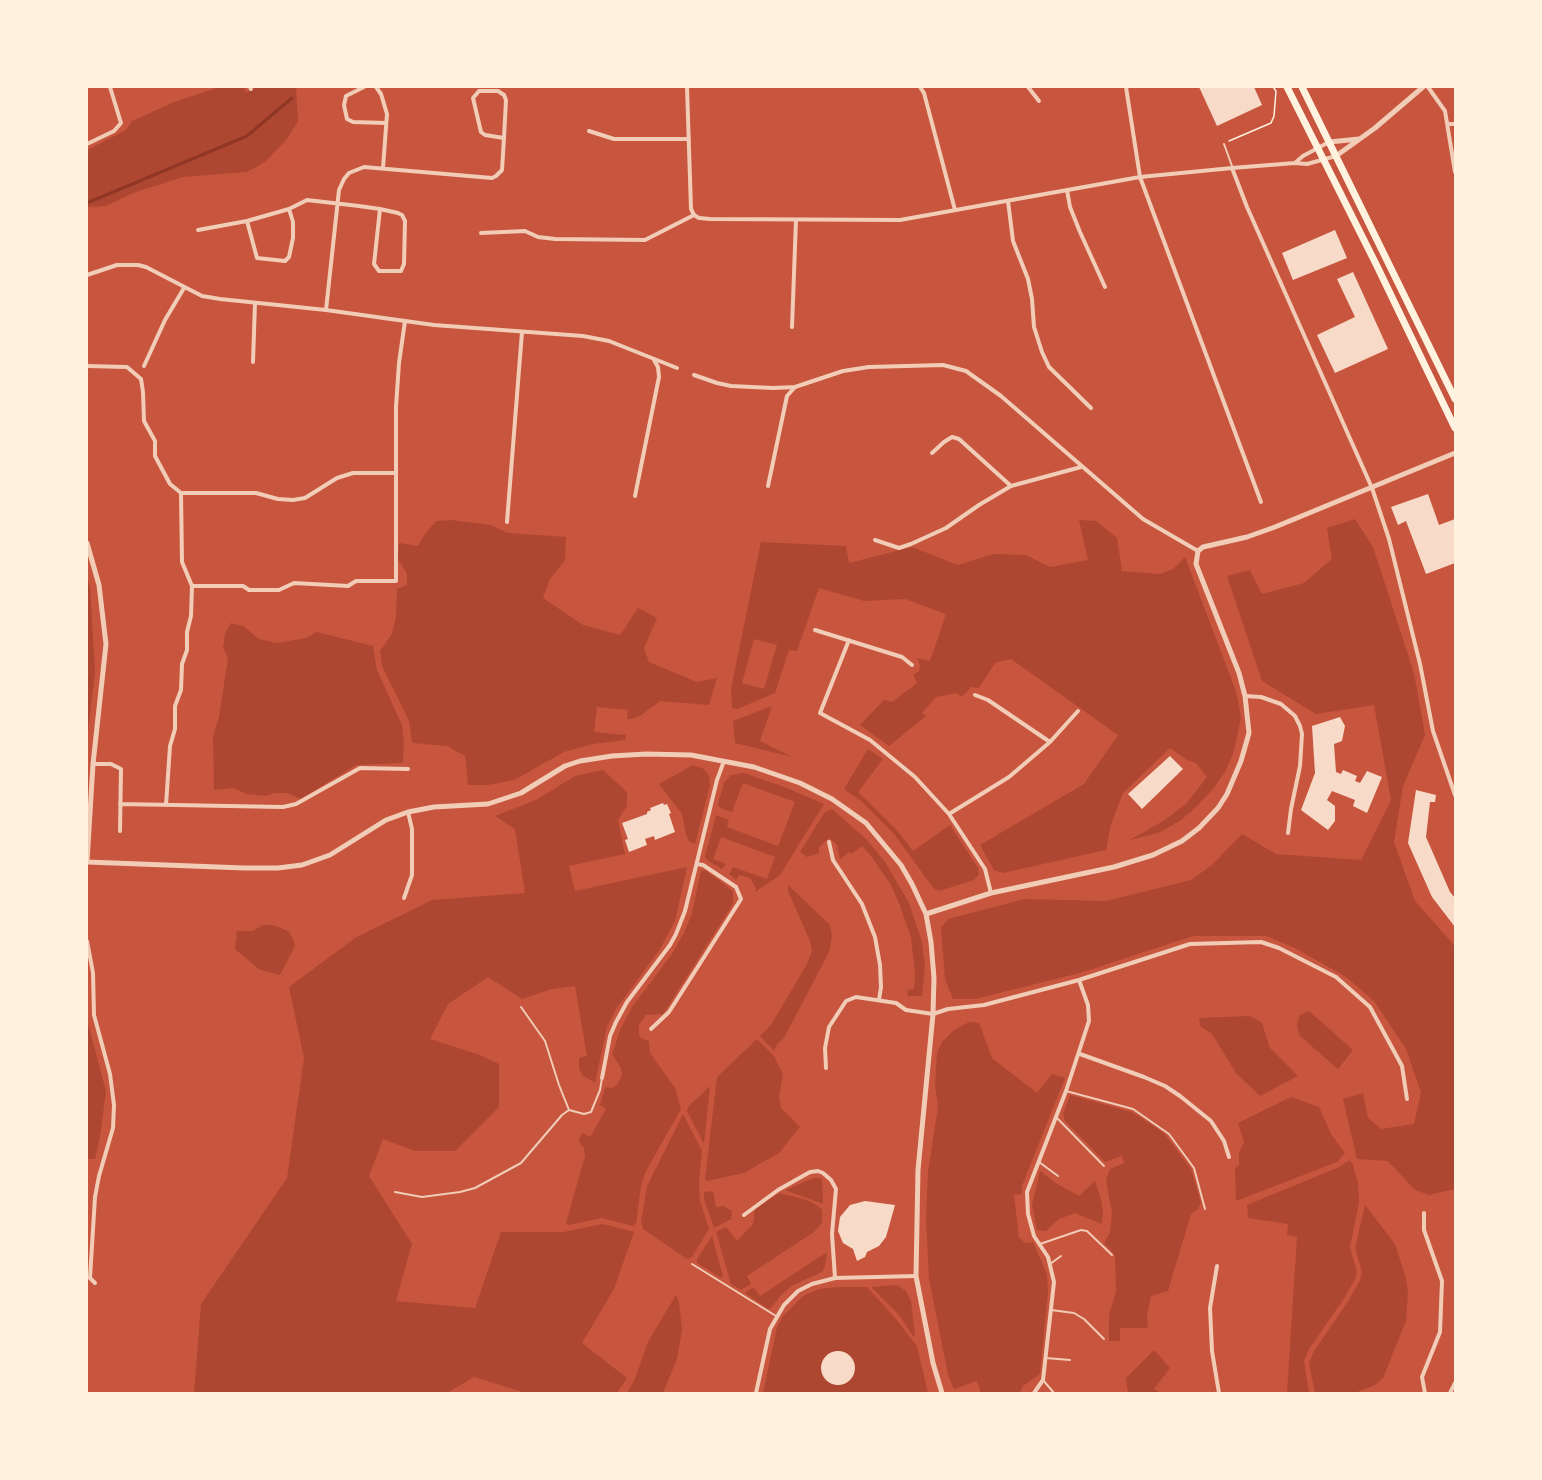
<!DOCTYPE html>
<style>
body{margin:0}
#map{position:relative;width:1542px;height:1480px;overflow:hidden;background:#c8553d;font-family:Quicksand,sans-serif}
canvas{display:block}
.frame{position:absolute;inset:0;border:88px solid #fff3e0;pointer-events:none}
</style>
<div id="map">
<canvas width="1542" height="1480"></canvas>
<div class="frame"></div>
</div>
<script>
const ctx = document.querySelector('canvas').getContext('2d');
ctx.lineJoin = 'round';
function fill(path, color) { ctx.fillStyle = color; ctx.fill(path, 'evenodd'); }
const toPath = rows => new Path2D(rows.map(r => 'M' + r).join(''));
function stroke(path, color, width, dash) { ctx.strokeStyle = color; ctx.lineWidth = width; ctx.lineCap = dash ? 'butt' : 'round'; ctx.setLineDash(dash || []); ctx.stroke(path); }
fill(toPath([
 [220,87,244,87,246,93,254,87,296,87,298,121,287,139,265,162,247,172,183,177,133,193,106,206,87,207,87,150,126,130,132,121,174,102],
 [1355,519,1373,547,1414,673,1425,735,1403,786,1394,842,1415,901,1455,946,1455,1189,1429,1195,1415,1190,1388,1161,1357,1159,1343,1099,1363,1093,1368,1118,1381,1129,1414,1124,1421,1092,1406,1049,1374,1001,1346,977,1295,948,1266,936,1193,936,1080,973,975,999,953,999,945,979,941,928,948,919,1025,899,1106,901,1191,880,1212,865,1242,834,1276,854,1361,860,1391,800,1374,705,1316,714,1262,681,1227,576,1250,570,1262,594,1304,583,1332,559,1327,528],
 [451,520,491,525,508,533,566,537,565,560,550,579,543,598,583,625,620,635,638,608,657,618,644,648,649,662,697,682,717,678,709,705,660,701,640,716,632,719,627,719,628,710,597,707,594,732,626,735,625,740,593,744,564,752,514,780,488,785,468,785,465,756,447,746,412,743,409,721,382,666,380,651,392,634,396,616,397,589,407,585,407,573,398,560,399,543,418,546,423,537,436,521],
 [1079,520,1096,521,1117,538,1122,571,1160,574,1173,569,1185,557,1236,691,1241,717,1234,751,1226,770,1214,788,1195,808,1180,821,1158,833,1130,840,1165,820,1187,803,1207,777,1196,763,1187,760,1170,748,1123,793,1111,824,1106,850,1003,873,994,870,980,845,1084,784,1118,735,1011,659,995,663,979,688,971,687,962,697,957,693,936,697,922,713,926,716,889,746,860,725,884,700,892,702,917,683,913,675,919,671,920,665,917,658,930,661,946,614,905,599,864,601,819,588,797,651,789,650,775,693,737,709,732,708,731,689,761,542,846,546,849,563,912,547,958,565,993,554,1026,555,1050,567,1088,560],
 [754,639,777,645,764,689,742,683],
 [87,577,90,587,95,672,87,741],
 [231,623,243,626,259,639,277,643,306,638,317,632,373,646,377,670,402,725,404,742,403,763,356,765,301,799,287,793,275,793,265,796,247,794,233,788,214,790,213,736,219,717,228,658,223,648,225,633],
 [772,706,760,741,792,757,735,743,733,721],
 [868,749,883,759,858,792,896,829,913,851,950,825,978,868,979,874,974,880,939,891,934,889,894,834,862,802,844,789],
 [693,765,704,769,709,776,710,785,695,844,690,842,686,835,682,814,659,784],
 [603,770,627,792,627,806,618,820,625,854,569,866,575,891,687,867,675,921,660,949,616,1009,607,1027,595,1083,582,1075,579,1068,579,1058,587,1056,575,986,552,989,522,999,488,977,448,1004,430,1039,480,1055,499,1064,499,1107,455,1151,415,1151,383,1139,369,1176,412,1244,396,1301,475,1308,501,1232,563,1232,603,1224,634,1232,614,1289,582,1343,627,1378,617,1393,526,1393,474,1377,447,1393,194,1393,201,1304,287,1178,304,1058,289,987,355,938,432,900,525,893,515,829,495,816,536,800,575,776],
 [744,773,787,788,824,804,780,875,755,892,756,888,750,878,739,875,736,880,729,874,733,867,767,879,775,857,721,837,713,859,726,864,722,869,707,860,705,857,716,815,729,820,727,827,778,846,795,802,743,783,732,812,720,808,718,804,724,783,731,775],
 [832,809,867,840,885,862,909,903,922,942,925,966,922,996,908,996,907,990,914,989,915,975,911,937,899,903,891,885,871,856,862,846,852,854,849,852,840,860,837,845,829,838,819,847,819,853,807,857,800,852,824,813],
 [705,870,733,891,733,904,663,1014,646,1015,639,1025,639,1034,641,1038,649,1041,650,1053,675,1088,681,1109,646,1171,641,1186,636,1224,633,1226,602,1218,568,1225,566,1223,585,1156,584,1148,578,1140,583,1133,590,1137,606,1109,600,1105,605,1087,612,1088,617,1085,622,1075,621,1068,612,1054,621,1028,632,1007,672,954,684,933,692,913,701,871],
 [788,885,830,925,832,936,829,952,784,1038,778,1043,774,1051,760,1036,771,1025,807,964,812,951,810,941,788,891],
 [263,925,272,925,281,928,289,932,293,939,295,946,280,975,260,970,235,949,237,931,253,931],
 [1309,1011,1353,1050,1338,1069,1300,1036,1298,1031,1297,1024,1300,1015],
 [1250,1016,1262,1023,1270,1048,1298,1076,1260,1096,1236,1073,1212,1034,1200,1026,1199,1018],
 [87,1020,106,1091,100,1136,95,1159,87,1159],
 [969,1022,979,1023,992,1058,1037,1093,1052,1074,1065,1078,1022,1186,1022,1194,1014,1195,1019,1237,1025,1243,1033,1242,1047,1274,1048,1292,1040,1374,1023,1386,1020,1393,981,1393,977,1381,954,1389,948,1375,929,1279,926,1219,928,1172,938,1107,935,1084,937,1053,942,1042,954,1030],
 [757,1039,774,1056,783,1074,779,1098,781,1108,800,1127,779,1153,744,1173,707,1181,705,1179,717,1077],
 [710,1086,704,1144,687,1111,688,1107],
 [1070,1095,1132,1112,1164,1133,1191,1169,1201,1203,1198,1209,1191,1214,1168,1291,1151,1296,1147,1316,1148,1328,1120,1328,1120,1341,1109,1341,1109,1315,1116,1291,1115,1255,1104,1243,1110,1232,1112,1213,1106,1180,1110,1169,1124,1163,1122,1156,1105,1162,1065,1121,1063,1114],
 [1291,1097,1319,1107,1331,1134,1345,1153,1337,1162,1236,1201,1235,1168,1239,1165,1239,1152,1244,1142,1238,1123],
 [683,1114,702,1151,699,1183,700,1201,709,1229,692,1257,687,1259,643,1229,641,1222,647,1186],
 [1350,1160,1353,1165,1358,1183,1359,1202,1350,1247,1357,1272,1356,1277,1345,1297,1309,1349,1304,1361,1309,1393,1287,1393,1297,1237,1287,1235,1288,1224,1248,1218,1247,1205,1339,1167],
 [1040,1171,1057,1184,1079,1196,1095,1181,1101,1199,1103,1214,1102,1224,1075,1213,1059,1219,1046,1231,1037,1230,1032,1205],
 [814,1178,822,1178,823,1204,785,1190],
 [713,1191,716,1207,723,1206,732,1211,731,1219,714,1228,704,1199,704,1192],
 [780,1193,807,1200,818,1206,822,1210,822,1223,814,1232,747,1276,751,1284,741,1290,731,1284,716,1232,726,1227,737,1241,753,1224,755,1208],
 [1365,1205,1395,1244,1406,1278,1408,1292,1406,1321,1383,1378,1375,1385,1355,1393,1315,1393,1309,1363,1314,1351,1349,1300,1360,1280,1362,1272,1355,1248],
 [712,1236,723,1276,721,1278,697,1263,697,1259],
 [827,1252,825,1266,822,1272,793,1285,782,1294,771,1308,768,1309,745,1293,753,1287,760,1296],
 [897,1285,906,1291,911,1301,915,1335,913,1336,899,1315,871,1287],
 [838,1287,867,1287,896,1319,917,1346,928,1393,763,1393,777,1327,783,1316,803,1296,819,1289],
 [676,1295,679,1302,682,1330,677,1359,663,1393,627,1393,634,1381,648,1342],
 [1154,1350,1170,1368,1154,1389,1161,1393,1128,1393,1126,1378]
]), '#ae4732');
stroke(toPath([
 [87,203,247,136,292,98]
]), '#8f3625', 3);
fill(toPath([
 [1199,87,1254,87,1262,105,1217,126],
 [1335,230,1347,258,1293,280,1282,253],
 [1353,272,1388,349,1335,373,1317,335,1355,317,1337,279],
 [1428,494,1439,525,1455,519,1455,563,1426,574,1406,521,1398,525,1391,507],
 [1340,717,1345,726,1342,741,1334,744,1336,772,1341,774,1343,770,1357,776,1355,781,1360,783,1367,771,1382,777,1367,813,1353,806,1355,800,1332,791,1327,800,1335,806,1335,821,1328,830,1301,810,1315,773,1312,726],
 [1170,756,1183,769,1142,809,1128,794],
 [1416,790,1436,795,1435,802,1430,802,1426,837,1450,892,1455,898,1455,927,1432,897,1408,843],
 [663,803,664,805,667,804,671,813,669,814,675,832,655,840,654,836,645,839,647,845,629,852,625,840,628,839,622,823,647,814,647,812,651,810,650,808],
 [865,1201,895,1205,886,1237,879,1246,867,1252,865,1257,857,1261,853,1249,843,1243,838,1231,840,1217,850,1205],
 '821 1368a17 17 0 1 1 34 0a17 17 0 1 1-34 0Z'
]), '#f7dbc8');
stroke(toPath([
 [1229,141,1271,123,1274,116,1276,91,1273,87]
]), '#fff3e0', 1.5);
stroke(toPath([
 [1224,144,1232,166],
 [1066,1091,1133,1109,1169,1134,1194,1168,1205,1209],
 [569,1110,584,1114,591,1112,600,1090,602,1078],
 [1056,1117,1104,1166],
 [1039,1162,1058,1176],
 [395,1192,422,1197,460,1192,475,1188,521,1163,562,1115,569,1110,559,1085,545,1041,521,1007],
 [1040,1244,1081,1230,1087,1231,1112,1255],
 [692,1264,776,1316],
 [1050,1264,1061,1256],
 [1051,1310,1074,1313,1084,1319,1104,1339],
 [1046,1358,1070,1360],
 [1043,1380,1054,1393]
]), '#f1ccb7', 2);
stroke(toPath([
 [250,87,251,89],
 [364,87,346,96,344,105,347,119,353,122,386,123],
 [376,87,381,94,387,114,383,168],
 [687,87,691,209,694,215,699,218,710,219,900,220,1140,177,1232,168,1295,163,1307,164,1336,156],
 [920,87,924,93,955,210],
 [1028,87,1039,101],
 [1126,87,1140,177,1261,502],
 [1428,87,1445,111,1455,172],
 [1449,124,1455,124],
 [589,131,614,139,689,139],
 [87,144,114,131,121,123,110,87],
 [1296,162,1303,156,1329,142],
 [1232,168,1247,207,1372,488,1389,539,1420,664,1433,731,1455,795],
 [1067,190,1070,207,1080,232,1105,287],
 [1008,201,1013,241,1028,279,1032,299,1034,327,1042,352,1049,367,1091,408],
 [247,221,257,258,285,261,289,257,293,238,293,222,289,209],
 [198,230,247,221,289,209,307,200,359,206,380,209,398,213,402,215,405,221,404,264,401,271,379,271,374,264,380,209],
 [481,233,525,231,538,237,555,239,645,240,694,215],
 [87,275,117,265,138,265,146,267,202,296,220,299,326,310,434,325,583,336,609,341,677,368],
 [326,310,339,190,344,179,349,173,364,167,492,178,496,176,502,170,504,138,506,100,504,95,498,91,479,91,473,98,481,132,485,135,504,138],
 [792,327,796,220],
 [253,362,255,303],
 [87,366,127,367,141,379,143,392,144,421,155,441,155,456,170,484,181,493,182,562,192,586,191,616,187,632,187,650,182,664,181,690,175,706,175,729,170,746,166,805],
 [144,366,165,320,184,288],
 [694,375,717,383,731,386,773,388,795,387,843,371,869,367,943,365,966,371,1001,396,1143,519,1198,551],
 [932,453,944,442,952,437,959,439,1011,486,1081,467],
 [768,486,787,396,795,387],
 [181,493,256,493,278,499,293,500,305,498,337,478,353,473,396,473],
 [635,496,659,377,658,367,654,360],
 [507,522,522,332],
 [875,540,899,548,911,544,946,528,979,505,1011,486],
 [192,586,243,586,249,590,279,590,294,583,348,586,356,581,396,581,396,407,399,363,405,321],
 [815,630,902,657,912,665],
 [849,640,820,713,870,740,915,777,949,814,985,869,991,893],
 [975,695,988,700,1050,742],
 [1245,696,1261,697,1281,704,1295,716,1300,726,1302,734,1300,766,1291,809,1288,833],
 [93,764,111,764,121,769,120,831],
 [120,804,283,807,296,804,360,768,408,769],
 [949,814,1009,777,1050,742,1078,711],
 [829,842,833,860,862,904,875,937,880,965,881,987,879,1000],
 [404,898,412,875,412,829,408,812],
 [87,941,93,973,94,1015,110,1074,114,1105,113,1128,99,1176,95,1197,90,1278,95,1283],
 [651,1029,669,1012,741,899,736,887,703,865,697,864],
 [1080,1054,1144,1077,1165,1086,1180,1096,1211,1121,1224,1141,1229,1157],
 [826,1068,825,1048,829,1027,846,1001,856,997,896,1003,906,1010,933,1014,948,1009,984,1005,1079,980,1190,944,1261,942,1279,948,1336,977,1370,1007,1402,1066,1407,1099],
 [602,1078,610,1036,616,1022,627,1002,670,945,676,934,685,911,717,780,724,761],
 [1424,1213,1424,1230,1442,1281,1440,1332,1422,1377,1425,1393],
 [744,1215,778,1190,810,1172,818,1171,823,1173,831,1180,836,1189,832,1234,835,1278],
 [1217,1266,1210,1308,1212,1351,1219,1393],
 [756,1393,770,1329,784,1305,798,1291,812,1284,835,1278,916,1276],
 [1034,1393,1043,1380,1054,1282,1048,1257,1034,1236,1028,1214,1027,1192,1066,1091,1089,1021,1088,1005,1079,980],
 [1450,1393,1455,1383]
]), '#f1ccb7', 4);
stroke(toPath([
 [1329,142,1359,139],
 [1336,156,1375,128,1423,87],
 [87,543,99,585,106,644,93,764,87,862,244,868,278,868,302,865,330,855,386,820,408,812,434,807,488,804,521,793,565,766,580,761,612,756,646,754,691,755,754,767,800,783,832,799,866,823,901,865,912,884,926,914,931,942,934,978,933,1014,918,1170,916,1276,933,1363,942,1393],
 [926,914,991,893,1114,867,1153,855,1182,841,1199,828,1218,808,1227,794,1241,761,1249,733,1245,696,1239,673,1196,564,1198,551,1203,547,1247,537,1275,527,1455,453]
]), '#f1ccb7', 5);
stroke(toPath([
 [1287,87,1376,264,1455,428],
 [1302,87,1455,399]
]), '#fff3e0', 7);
</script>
